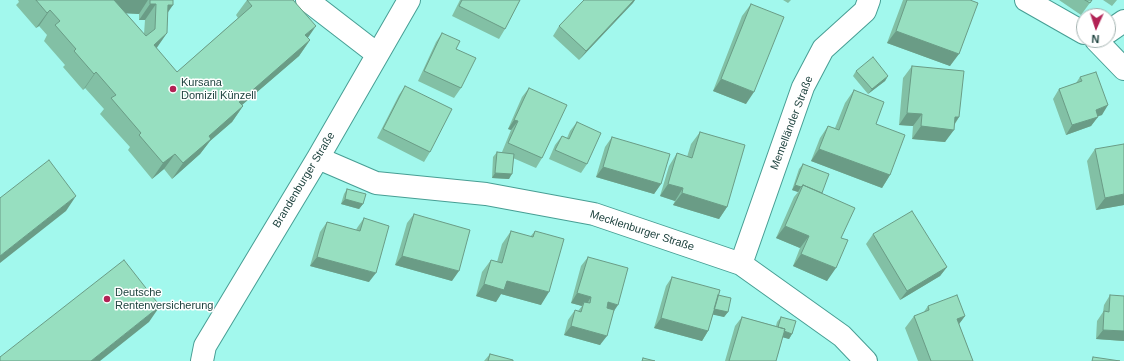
<!DOCTYPE html>
<meta charset="utf-8">
<style>
body{margin:0}
#map{position:relative;width:1124px;height:361px;overflow:hidden;background:#a2f8ed;font-family:Arial,sans-serif}
canvas{display:block}
.north{position:absolute;left:1076px;top:8px;width:40px;height:40px;box-sizing:border-box;background:#fff;border:1px solid #a5b4b2;border-radius:50%;rotate:183deg;font-size:11px;font-weight:700;line-height:16px;text-align:center;color:#1f433f}
.north::after{content:'';display:block;margin:auto;width:14px;height:18px;background:#b22255;clip-path:polygon(50% 0,100% 100%,50% 72%,0 100%)}
</style>
<div id="map">
<canvas width="1124" height="361"></canvas>
<div class="north">N</div>
</div>
<script>
const ctx = document.querySelector('canvas').getContext('2d');
ctx.lineJoin = 'round';
const toPath = rows => new Path2D(rows.map(r => 'M' + r).join(''));
function stroke(path, color, width, dash) { ctx.strokeStyle = color; ctx.lineWidth = width; ctx.lineCap = dash ? 'butt' : 'round'; ctx.setLineDash(dash || []); ctx.stroke(path); }
function fill(path, color) { ctx.fillStyle = color; ctx.fill(path, 'evenodd'); }
function label(font, color, halo, rows, align = 'center') {
  ctx.font = font + ' Arial,sans-serif'; ctx.lineWidth = 3; ctx.setLineDash([]); ctx.textBaseline = 'middle'; ctx.strokeStyle = halo; ctx.fillStyle = color; for (const [text, x, y, turn = 0] of rows) {
    ctx.save(); ctx.translate(x, y); ctx.rotate((+turn || 0) * Math.PI / 180); ctx.textAlign = isNaN(turn) ? turn : align; if (halo) ctx.strokeText(text, 0, 0); ctx.fillText(text, 0, 0); ctx.restore();
  }
}
const minor = toPath([
 [307,0,377,54],
 [1026,0,1084,33],
 [1108,32,1124,21],
 [1096,40,1124,69],
 [318,158,376,183,486,194,594,214,741,264,842,336,866,361],
 [741,264,803,87,823,49,865,11,869,0],
 [202,361,205,346,318,158,409,0]
]);
stroke(minor, '#479e94', 24);
stroke(minor, '#fff', 22);
fill(toPath([
 [18,0,173,0,167,13,167,33,156,48,177,72,238,18,236,15,247,0,293,0,307,38,310,40,299,56,242,105,243,106,232,122,210,141,200,154,172,179,164,169,152,179,128,150,130,147,100,114,104,109,85,88,83,90,63,67,65,65,44,41,47,35,39,26,36,28,16,5,19,2],
 [126,13,139,14,139,20,145,20,144,34],
 [460,0,520,0,505,29,499,39,452,16],
 [584,0,635,0,579,60,553,36,559,26],
 [783,0,791,0,788,3],
 [903,0,970,0,950,66,887,43],
 [1059,0,1092,0,1081,15],
 [1103,0,1117,0,1112,6],
 [751,4,746,104,713,91,742,16],
 [442,33,456,49,461,88,454,98,418,81,436,42],
 [912,66,959,117,955,124,945,142,912,139,913,126,899,125,903,78],
 [856,71,888,76,885,81,868,94,853,76],
 [1080,77,1102,115,1098,116,1091,126,1066,135,1053,99,1059,89,1076,83],
 [405,86,430,152,424,162,377,138,399,95],
 [529,88,542,158,536,168,513,158,509,179,492,178,493,157,497,152,502,152,511,130,508,129,522,97],
 [854,90,890,175,882,188,811,161,820,138,828,126,835,128,845,103],
 [577,122,587,164,581,173,549,159,555,145,562,136,567,138,570,131],
 [700,132,727,207,719,219,673,205,675,201,660,196,669,166,677,153,687,157,691,144],
 [612,137,661,184,654,194,596,177,605,147],
 [1095,149,1124,205,1096,210,1087,161],
 [803,164,822,193,841,238,827,281,793,266,800,248,776,238,794,197,798,192,792,190,799,169],
 [347,189,363,204,359,209,341,204,344,194],
 [414,214,452,281,395,265,407,223],
 [364,218,369,282,310,266,320,232,327,222,356,230,357,228],
 [511,231,530,237,535,231,541,305,501,294,496,302,476,296,482,272,491,260,497,262,502,244],
 [873,234,947,267,940,276,900,300,866,244],
 [588,257,614,311,600,345,564,335,568,320,575,310,578,311,582,306,571,303,581,266],
 [672,277,718,295,728,312,724,317,713,314,708,331,702,341,654,328,666,286],
 [1110,295,1124,341,1096,339,1097,321,1103,312,1104,305],
 [928,306,965,316,959,324,973,361,918,361,905,328,914,316,923,313],
 [742,317,776,326,777,322,781,317,792,334,789,339,783,337,776,361,725,361,735,326],
 [490,354,513,361,484,361]
]), '#82c0a5');
fill(toPath([
 [109,0,148,0,139,14,100,12],
 [634,0,635,0,633,3,579,60,586,51],
 [150,4,156,4,145,20,139,20],
 [168,5,173,5,162,21],
 [50,10,39,26,36,28,47,13],
 [316,26,305,42,305,35],
 [896,31,959,54,950,66,887,43],
 [167,33,156,49,154,45],
 [310,40,299,56,228,117,239,102],
 [96,72,85,88,83,90,94,74],
 [888,76,885,81,868,94,872,89],
 [721,79,754,92,746,104,713,91],
 [1108,105,1102,115,1089,119,1096,110],
 [243,106,232,122,210,141,200,154,172,179,183,163,209,136],
 [907,113,922,114,913,126,899,125],
 [955,117,959,117,951,129,954,130,945,142,912,139,921,126],
 [1098,117,1091,126,1066,135,1072,125],
 [514,120,518,121,511,130,508,129],
 [819,149,890,175,882,188,811,161],
 [175,154,164,169,152,179,163,163],
 [603,167,661,184,654,194,596,177],
 [495,173,512,174,509,179,492,178],
 [668,184,683,188,675,201,660,196],
 [795,185,801,187,798,192,792,190],
 [682,193,727,207,719,219,673,205],
 [1124,194,1124,205,1096,210,1105,198],
 [76,196,66,211,0,263,0,256],
 [345,199,363,204,359,209,341,204],
 [785,226,809,236,800,248,776,238],
 [801,254,836,268,827,281,793,266],
 [402,256,459,271,452,281,395,265],
 [317,257,376,273,369,282,310,266],
 [947,267,940,276,900,300,907,291],
 [507,281,549,292,541,305,501,294,496,302,476,296,484,284],
 [577,293,591,297,585,307,584,302,582,306,571,303],
 [608,302,618,305,612,314,602,311],
 [160,306,149,322,100,361,91,361],
 [714,308,728,312,724,317,710,314],
 [965,316,956,328,957,319],
 [661,318,708,331,702,341,654,328],
 [571,326,607,336,600,345,564,335],
 [777,329,792,334,789,339,774,335],
 [1103,330,1124,331,1124,341,1096,339]
]), '#6a9c86');
const building = toPath([
 [36,0,114,0,146,36,155,29,156,4,150,4,150,0,173,0,173,5,168,5,167,33,154,45,177,72,252,6,247,0,293,0,316,26,305,35,310,40,239,102,243,106,209,136,211,139,183,163,175,154,163,163,139,135,141,133,111,98,116,95,96,72,94,74,74,51,76,49,55,25,60,21,50,10,47,13,36,0],
 [462,0,520,0,505,29,459,6,462,0],
 [584,0,634,0,586,51,559,26,584,0],
 [907,0,970,0,978,3,959,54,896,31,907,0],
 [1085,0,1092,0,1090,3,1085,0],
 [751,4,784,17,754,92,721,79,751,4],
 [442,33,460,41,456,49,476,58,461,88,424,71,442,33],
 [873,57,888,76,872,89,856,71,873,57],
 [912,66,964,71,959,117,955,117,954,130,921,126,922,114,907,113,912,66],
 [1096,72,1108,105,1096,110,1098,117,1072,125,1059,89,1082,81,1080,77,1096,72],
 [405,86,452,109,430,152,383,129,405,86],
 [529,88,567,105,542,158,508,143,518,121,514,120,529,88],
 [854,90,884,102,876,124,905,135,890,175,819,149,828,126,839,130,854,90],
 [577,122,601,133,587,164,555,150,562,136,569,139,577,122],
 [700,132,745,145,727,207,682,193,683,188,668,184,677,153,692,158,700,132],
 [612,137,670,154,661,184,603,167,612,137],
 [1124,144,1124,194,1105,198,1095,149,1124,144],
 [497,152,514,154,512,174,495,173,497,152],
 [49,160,76,196,0,256,0,198,49,160],
 [803,164,829,174,822,193,803,185,801,187,795,185,803,164],
 [803,185,855,208,841,238,848,240,836,268,801,254,809,236,785,226,803,185],
 [347,189,366,194,363,204,345,199,347,189],
 [912,211,947,267,907,291,873,234,912,211],
 [414,214,470,230,459,271,402,256,414,214],
 [364,218,389,226,376,273,317,257,327,222,360,231,364,218],
 [511,231,533,237,535,231,564,239,549,292,507,281,504,290,484,284,491,260,502,263,511,231],
 [588,257,628,268,618,305,608,302,607,308,614,310,607,336,571,326,575,310,581,312,584,302,590,303,591,297,577,293,588,257],
 [124,260,160,306,91,361,0,361,0,357,124,260],
 [672,277,720,290,708,331,661,318,672,277],
 [718,295,731,298,728,312,714,309,718,295],
 [957,295,965,316,957,319,973,361,931,361,914,316,929,310,928,306,957,295],
 [1110,295,1124,296,1124,331,1103,330,1104,311,1109,312,1110,295],
 [742,317,785,329,776,361,729,361,742,317],
 [781,317,796,321,792,334,784,331,785,329,778,327,781,317],
 [490,354,513,360,513,361,488,361,490,354],
 [1093,357,1120,361,1092,361,1093,357],
 [643,358,655,361,642,361,643,358]
]);
fill(building, '#97dfc0');
stroke(building, '#6a9c86', 1);
for (const [x, y, r, color] of [
 [173,89,4,"#b22255"],
 [107,299,4,"#b22255"]
]) { const dot = new Path2D(); dot.arc(x, y, r, 0, 2 * Math.PI); ctx.fillStyle = color; ctx.fill(dot); stroke(dot, '#fff', 1.5); }
label('11px', '#1f433f', '#fff', [
 ["Kursana",181,83],
 ["Domizil Künzell",181,96],
 ["Deutsche",115,293],
 ["Rentenversicherung",115,306]
], 'left');
label('11px', '#1f433f', '#fff', [
 ["Memelländer Straße",792,123,-69],
 ["Brandenburger Straße",304,180,-59],
 ["Mecklenburger Straße",642,231,18]
]);
</script>
